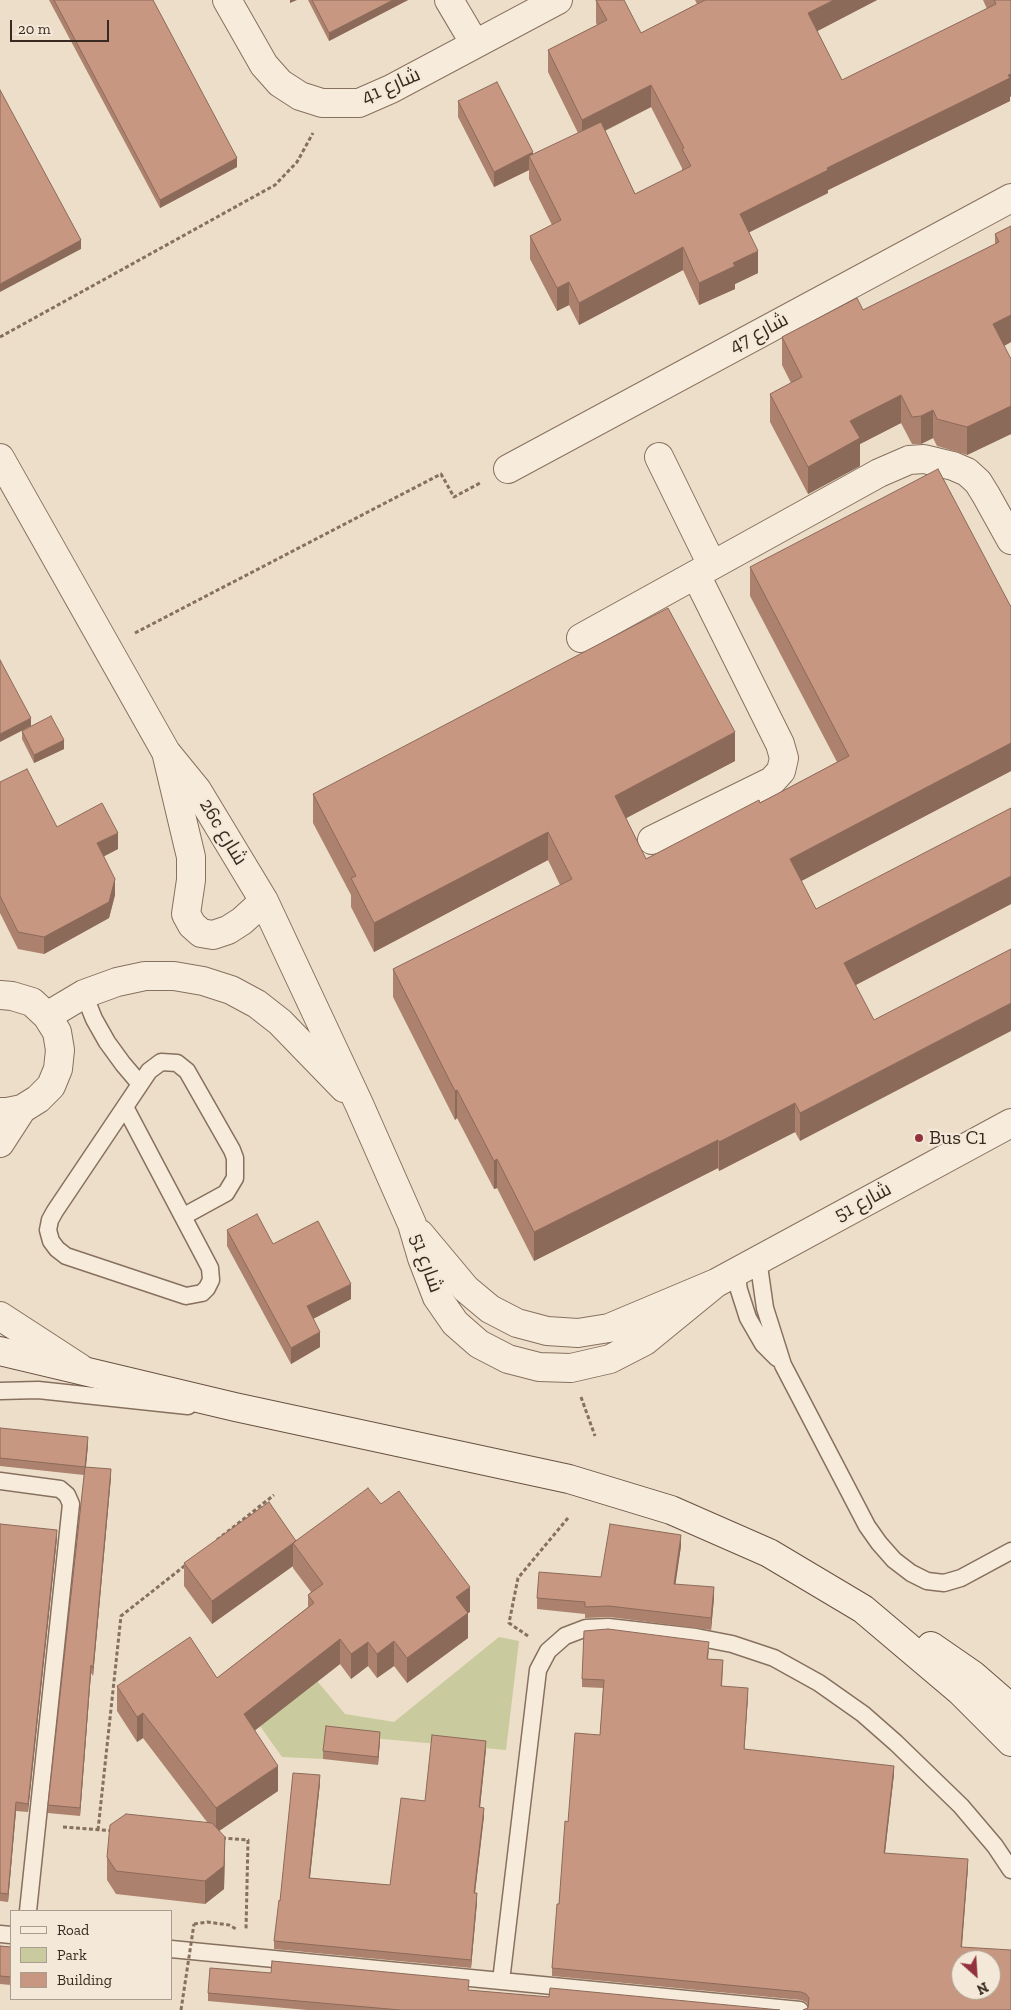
<!DOCTYPE html>
<meta charset="utf-8">
<style>
body{margin:0}
#map{position:relative;width:1011px;height:2010px;overflow:hidden;background:#ecdec8;font-family:"Zilla Slab",serif}
canvas{display:block}
.legend{position:absolute;left:10px;top:1910px;width:162px;height:90px;box-sizing:border-box;background:#f4e9d8;border:1px solid #a99d8f;margin:0;padding:6px 9px;list-style:none;font-size:15px;color:#392a21}
.legend li{display:flex;align-items:center;gap:10px;height:25px}
.legend b{width:25px;border:1px solid #a99d8f}
.north{position:absolute;left:951px;top:1950px;width:50px;height:50px;box-sizing:border-box;background:#f4e9d8;border:1px solid #a99d8f;border-radius:50%;rotate:154deg;font-size:14px;font-weight:700;line-height:20px;text-align:center;color:#392a21}
.north::after{content:'';display:block;margin:auto;width:18px;height:22px;background:#93323c;clip-path:polygon(50% 0,100% 100%,50% 72%,0 100%)}
.scale{position:absolute;left:10px;top:20px;width:99px;height:22px;box-sizing:border-box;border:2px solid #392a21;border-top:0;padding-left:6px;font-size:15px;line-height:18px;white-space:nowrap;color:#392a21;-webkit-text-stroke:4px #f4e9d8;paint-order:stroke}
</style>
<div id="map">
<canvas width="1011" height="2010"></canvas>
<ul class="legend">
<li><b style="height:6px;background:#f7ecdb"></b>Road</li>
<li><b style="height:14px;background:#c9ca9d"></b>Park</li>
<li><b style="height:14px;background:#c89781"></b>Building</li>
</ul>
<div class="north">N</div>
<div class="scale">20 m</div>
</div>
<script>
const ctx = document.querySelector('canvas').getContext('2d');
ctx.lineJoin = 'round';
function fill(path, color) { ctx.fillStyle = color; ctx.fill(path, 'evenodd'); }
const toPath = rows => new Path2D(rows.map(r => 'M' + r).join(''));
function stroke(path, color, width, dash) { ctx.strokeStyle = color; ctx.lineWidth = width; ctx.lineCap = dash ? 'butt' : 'round'; ctx.setLineDash(dash || []); ctx.stroke(path); }
function label(font, color, halo, rows, align = 'center') {
  ctx.font = font + ' "Zilla Slab",Cairo,serif'; ctx.lineWidth = 4.5; ctx.setLineDash([]); ctx.textBaseline = 'middle'; ctx.strokeStyle = halo; ctx.fillStyle = color; for (const [text, x, y, turn = 0] of rows) {
    ctx.save(); ctx.translate(x, y); ctx.rotate((+turn || 0) * Math.PI / 180); ctx.textAlign = isNaN(turn) ? turn : align; if (halo) ctx.strokeText(text, 0, 0); ctx.fillText(text, 0, 0); ctx.restore();
  }
}
fill(toPath([
 [499,1637,519,1641,506,1750,326,1734,323,1759,282,1757,260,1726,317,1681,345,1714,394,1722]
]), '#c9ca9d');
const service = toPath([
 [84,994,94,1019,107,1042,123,1064,140,1084],
 [125,1107,210,1268,211,1280,207,1288,202,1293,186,1296,66,1256,57,1249,51,1241,48,1230,50,1220,55,1211,149,1071,161,1062,177,1063,187,1071,232,1150,235,1158,235,1178,226,1193,184,1216],
 [758,1259,765,1308,783,1365,867,1526,879,1543,894,1560,911,1573,927,1581,944,1583,961,1578,1011,1551],
 [736,1272,739,1290,748,1318,763,1344,777,1358],
 [0,1391,38,1390,188,1406],
 [0,1481,60,1489,67,1495,71,1504,28,1911],
 [0,1934,11,1935],
 [171,1949,800,2010],
 [501,1981,538,1670,548,1651,565,1636,586,1628,608,1627,696,1637,732,1644,774,1658,819,1683,863,1714,896,1743,961,1806,995,1846,1011,1870]
]);
const minor = toPath([
 [227,0,264,65,280,83,300,96,322,103,359,103,391,89,558,0],
 [449,0,475,44],
 [659,457,712,565],
 [0,458,166,752,197,790,264,901,359,1104,412,1224,422,1258,437,1297,455,1323,479,1344,508,1359,539,1367,571,1368,610,1359,645,1341,716,1283],
 [508,469,1011,198],
 [581,638,879,473,909,460,924,459,953,466,967,472,978,482,986,495,1011,540],
 [167,756,191,857,191,880,186,914,192,925,201,933,213,935,228,930,242,921,264,901],
 [652,840,772,781,781,771,784,758,780,744,696,575],
 [0,995,12,996,32,1002,47,1016,57,1032,60,1050,58,1069,51,1086,38,1099,22,1109,7,1112,0,1112],
 [47,1016,84,994,117,982,145,976,174,976,203,981,231,990,257,1004,280,1022,344,1088],
 [0,1143,22,1109],
 [420,1234,466,1289,490,1309,517,1323,547,1331,578,1333,609,1328,716,1283,1011,1123],
 [0,1316,80,1368]
]);
const secondary = toPath([
 [0,1351,235,1407,569,1479,671,1510,769,1553,863,1609,960,1691,1011,1742],
 [931,1646,973,1675,1011,1708]
]);
stroke(service, '#87705e', 19);
stroke(minor, '#87705e', 30);
stroke(secondary, '#695141', 30);
stroke(toPath([
 [0,337,275,185,297,162,313,133],
 [135,633,441,474,454,497,482,482],
 [581,1397,595,1436],
 [217,1540,274,1495],
 [528,1636,509,1623,518,1578,568,1518],
 [63,1827,114,1831],
 [98,1830,121,1616,187,1564],
 [222,1838,248,1840,246,1930],
 [194,1924,207,1922,229,1925,236,1929]
]), '#87705e', 3, [4, 2.5]);
stroke(service, '#f7ecdb', 16);
stroke(minor, '#f7ecdb', 28);
stroke(secondary, '#f7ecdb', 28);
stroke(toPath([
 [181,2010,194,1924]
]), '#87705e', 3, [4, 2.5]);
fill(toPath([
 [49,0,153,0,237,167,160,208],
 [308,0,408,0,329,41],
 [596,0,641,33,697,4,695,0,877,0,817,31,842,80,987,9,983,0,1011,0,1011,96,1010,97,1010,101,828,190,828,193,749,232,758,273,735,284,735,289,699,305,683,270,579,325,569,305,557,311,530,259,530,236,552,225,529,179,529,170,494,187,458,117,458,101,533,155,578,133,548,72,548,50,597,25,596,23],
 [651,107,682,168,682,171,635,194,605,131],
 [1011,226,1011,342,1004,346,1011,359,1011,434,967,455,937,446,933,438,921,444,912,444,901,423,860,444,860,466,808,494,770,422,770,394,791,383,782,365,782,337,863,310,995,244,995,234],
 [750,567,1011,607,1011,771,801,881,816,909,1011,904,856,985,800,1141,795,1132,719,1171,718,1168,534,1261,497,1188,494,1189,457,1118,455,1120,393,997,393,969,560,885,548,860,374,952,351,907,351,895,313,823,313,794,735,761,626,818,646,859,760,803,837,762,750,596],
 [22,731,64,749,34,763,22,739],
 [0,782,57,827,118,849,104,856,115,895,109,918,44,954,18,949,0,913],
 [227,1230,273,1244,351,1299,313,1319,320,1347,291,1364,227,1246],
 [0,1428,88,1445,86,1467,111,1477,93,1676,91,1673,80,1816,48,1813,48,1805,84,1475,0,1466],
 [381,1504,470,1612,468,1613,468,1638,407,1683,394,1666,377,1678,368,1666,351,1679,340,1664,255,1730,278,1791,219,1831,225,1860,224,1889,205,1904,116,1894,107,1880,107,1857,207,1822,143,1738,137,1742,117,1711,117,1686,217,1678,308,1607,308,1595,311,1592,293,1568,293,1566,212,1624,184,1586,184,1563,296,1540],
 [0,1524,57,1538,28,1812,16,1811,8,1902,0,1901],
 [681,1546,675,1584,714,1598,711,1630,609,1617,585,1618,585,1614,537,1609,537,1598,601,1577],
 [709,1650,708,1659,723,1668,722,1686,748,1696,744,1749,894,1774,885,1853,968,1867,962,1947,808,2008,808,2005,806,2002,801,2000,552,1976,552,1968,559,1904,568,1822,600,1735,603,1688,582,1687,582,1679],
 [380,1740,378,1765,323,1759,323,1751],
 [486,1749,480,1808,484,1816,475,1893,477,1902,471,1968,274,1949,274,1941,280,1901,320,1783,310,1878,390,1885,425,1801],
 [0,1946,11,1947,11,1985,0,1984],
 [271,1973,549,1997,780,2010,307,2010,208,2001,208,1993]
]), '#ac826f');
fill(toPath([
 [290,0,297,0,290,3],
 [393,0,408,0,329,41,329,33],
 [834,0,877,0,808,36,808,13],
 [1011,74,1011,96,1010,97,1010,101,828,190,828,193,740,237,740,214,827,168],
 [651,85,651,107,582,142,582,120],
 [533,152,533,164,529,156,529,170,494,187,494,172],
 [237,158,237,167,160,208,160,200],
 [81,240,81,249,0,292,0,284],
 [683,247,683,270,579,325,579,303],
 [758,251,758,273,735,284,735,289,699,305,699,283,733,263],
 [569,282,569,305,557,311,557,288],
 [1011,315,1011,342,993,352,993,324],
 [901,395,901,423,860,444,860,466,808,494,808,467,850,421],
 [1011,406,1011,434,967,455,967,427],
 [933,410,933,438,921,444,921,416],
 [31,718,31,726,0,742,0,734],
 [735,732,735,761,615,824,615,796],
 [64,740,64,749,34,763,34,755],
 [1011,743,1011,771,790,887,790,859],
 [548,832,548,860,374,952,374,923],
 [118,833,118,849,97,860,97,843],
 [1011,876,1011,904,844,991,844,963],
 [115,879,115,895,109,918,44,954,44,937],
 [1011,1003,1011,1031,800,1141,800,1113],
 [457,1090,457,1118,455,1120,455,1091],
 [795,1103,795,1132,719,1171,719,1142],
 [718,1140,718,1168,534,1261,534,1232],
 [497,1159,497,1188,494,1189,494,1161],
 [351,1284,351,1299,307,1322,307,1306],
 [320,1332,320,1347,291,1364,291,1348],
 [88,1437,88,1445,85,1475,85,1467],
 [111,1469,111,1477,93,1676,93,1668],
 [57,1530,57,1538,28,1812,28,1804],
 [681,1535,681,1546,674,1595,674,1584],
 [293,1543,293,1566,212,1624,212,1601],
 [470,1587,470,1612,468,1613,468,1638,407,1683,407,1658,456,1597],
 [714,1587,714,1598,711,1630,711,1618],
 [340,1639,340,1664,244,1739,244,1714],
 [394,1641,394,1666,377,1678,377,1654],
 [368,1642,368,1666,351,1679,351,1654],
 [91,1665,91,1673,80,1816,80,1808],
 [748,1688,748,1696,744,1757,744,1749],
 [143,1713,143,1738,137,1742,137,1717],
 [380,1732,380,1740,378,1765,378,1757],
 [486,1741,486,1749,479,1816,479,1807],
 [278,1766,278,1791,216,1833,216,1808],
 [894,1766,894,1774,884,1861,884,1853],
 [320,1775,320,1783,309,1886,309,1878],
 [16,1802,16,1811,8,1902,8,1894],
 [484,1808,484,1816,474,1901,474,1893],
 [225,1837,224,1889,205,1904,205,1881],
 [968,1859,968,1867,961,1955,961,1947],
 [477,1893,477,1902,471,1968,471,1960]
]), '#8c6a5a');
const building = toPath([
 [54,0,153,0,237,158,160,200,54,0],
 [312,0,393,0,329,33,312,0],
 [596,0,624,0,641,33,705,0,834,0,808,13,842,80,996,4,994,0,1011,0,1011,74,1008,75,1010,78,827,168,828,170,740,214,758,251,733,263,735,266,699,283,683,247,579,303,569,282,557,288,530,236,561,220,529,156,601,122,635,194,691,166,682,149,684,148,651,85,582,120,548,50,607,20,596,0],
 [497,82,533,152,494,172,458,101,497,82],
 [0,90,81,240,0,284,0,90],
 [1011,226,1011,315,993,324,1011,359,1011,406,967,427,937,419,933,410,921,416,912,417,901,395,850,421,860,438,808,467,770,394,802,377,782,337,857,298,863,310,999,242,995,234,1011,226],
 [938,469,1011,607,1011,743,790,859,816,909,1011,808,1011,876,844,963,874,1020,1011,949,1011,1003,800,1113,795,1103,719,1142,718,1140,534,1232,497,1159,494,1161,457,1090,455,1091,393,969,572,879,548,832,374,923,351,878,356,876,313,794,668,608,735,732,615,796,646,859,759,800,760,803,849,756,750,567,938,469],
 [0,660,31,718,0,734,0,660],
 [51,716,64,740,34,755,22,731,51,716],
 [27,769,57,827,102,803,118,833,97,843,115,879,109,902,44,937,18,932,0,896,0,782,27,769],
 [257,1214,273,1244,318,1221,351,1284,307,1306,320,1332,291,1348,227,1230,257,1214],
 [0,1428,88,1437,85,1467,0,1458,0,1428],
 [85,1467,111,1469,93,1668,91,1665,80,1808,48,1805,85,1467],
 [368,1488,381,1504,399,1491,470,1587,456,1597,468,1613,407,1658,394,1641,377,1654,368,1642,351,1654,340,1639,244,1714,278,1766,216,1808,143,1713,137,1717,117,1686,190,1637,217,1678,314,1603,308,1595,323,1584,293,1543,368,1488],
 [269,1502,296,1541,212,1601,184,1563,269,1502],
 [0,1524,57,1530,28,1804,16,1802,8,1894,0,1893,0,1524],
 [610,1524,681,1535,674,1584,714,1587,711,1618,609,1606,585,1607,585,1602,537,1598,539,1572,601,1577,610,1524],
 [608,1629,709,1642,707,1659,723,1660,721,1686,748,1688,744,1749,894,1766,884,1853,968,1859,961,1947,1011,1950,1011,2010,803,2010,808,2008,809,1998,806,1994,801,1992,552,1968,557,1904,559,1904,565,1821,568,1822,575,1733,600,1735,604,1680,582,1679,584,1631,608,1629],
 [961,1960,991,1960,991,1990,961,1990,961,1960],
 [326,1726,380,1732,378,1757,323,1751,326,1726],
 [432,1735,486,1741,479,1807,484,1808,474,1893,477,1893,471,1960,274,1941,279,1900,280,1901,293,1773,320,1775,309,1878,390,1885,401,1798,425,1801,432,1735],
 [126,1814,212,1823,225,1837,224,1866,205,1881,116,1871,107,1857,110,1825,126,1814],
 [0,1946,11,1947,11,1977,0,1976,0,1946],
 [272,1961,469,1980,468,1990,549,1997,550,1988,780,2010,400,2010,208,1993,210,1968,271,1973,272,1961]
]);
fill(building, '#c89781');
stroke(building, '#8c6a5a', 1);
for (const [x, y, r, color] of [
 [919,1138,5,"#93323c"]
]) { const dot = new Path2D(); dot.arc(x, y, r, 0, 2 * Math.PI); ctx.fillStyle = color; ctx.fill(dot); stroke(dot, '#f4e9d8', 2); }
label('20px', '#392a21', '#f4e9d8', [
 ["شارع 41",391,86,-24],
 ["شارع 47",759,333,-28],
 ["26c شارع",223,832,59],
 ["شارع 51",863,1202,-28],
 ["شارع 51",426,1263,70]
]);
label('20px', '#392a21', '#f4e9d8', [
 ["Bus C1",929,1138]
], 'left');
</script>
